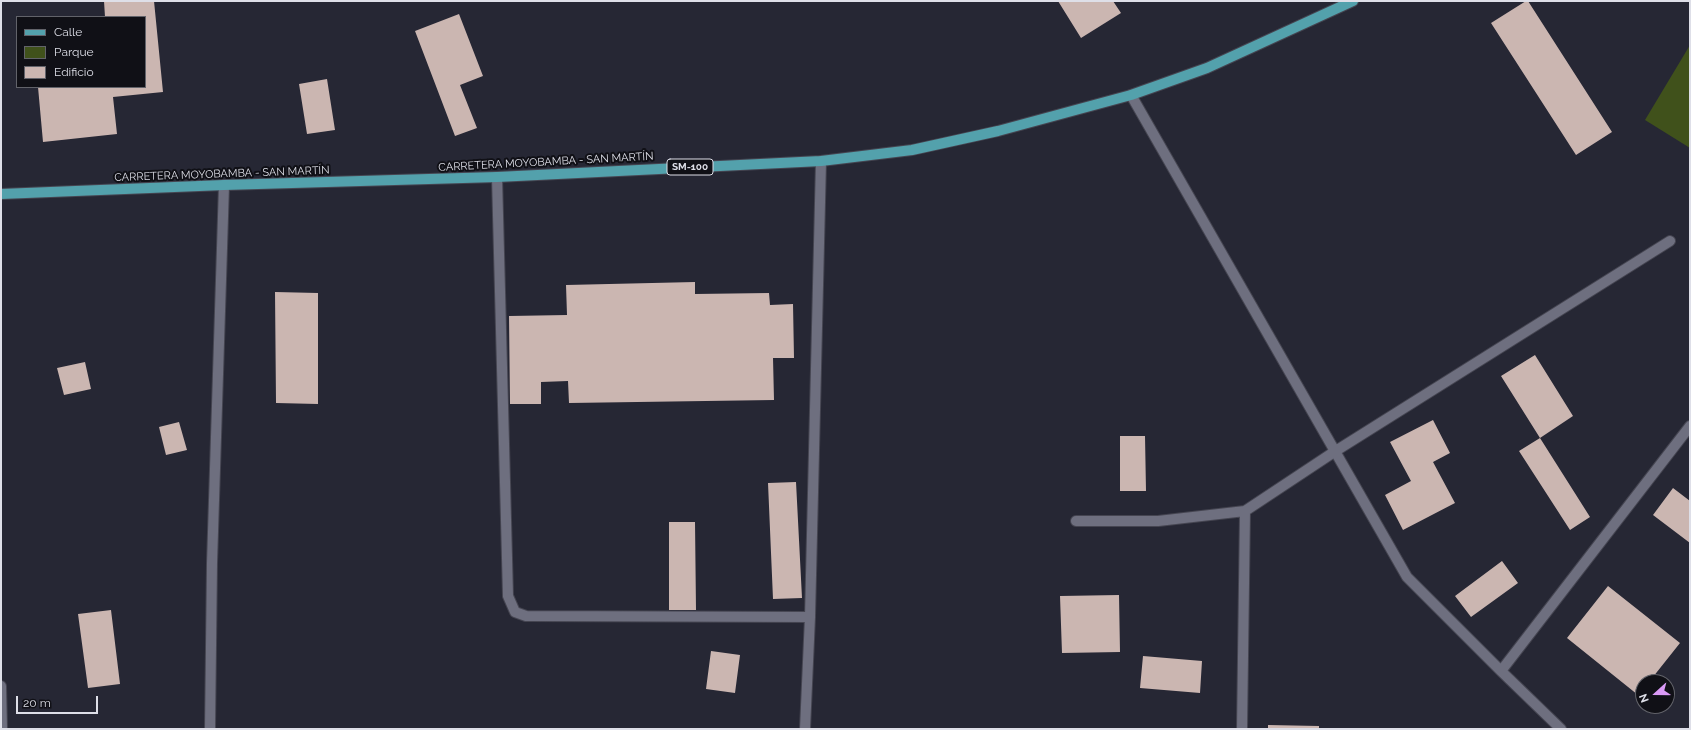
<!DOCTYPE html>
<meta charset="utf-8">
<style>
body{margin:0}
#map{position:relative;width:1691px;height:730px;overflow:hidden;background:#262734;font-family:Raleway,sans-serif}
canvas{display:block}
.frame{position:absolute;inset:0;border:2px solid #dedfe8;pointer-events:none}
.legend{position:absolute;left:16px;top:16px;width:130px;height:72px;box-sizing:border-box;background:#101016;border:1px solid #62636a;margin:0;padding:5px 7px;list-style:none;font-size:12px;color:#dedfe8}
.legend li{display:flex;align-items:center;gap:8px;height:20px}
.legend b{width:20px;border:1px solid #62636a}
.north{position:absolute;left:1635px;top:674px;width:40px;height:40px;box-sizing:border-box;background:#101016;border:1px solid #62636a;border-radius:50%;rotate:249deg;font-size:11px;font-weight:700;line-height:16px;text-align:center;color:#dedfe8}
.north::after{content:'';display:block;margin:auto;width:14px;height:18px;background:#da9af6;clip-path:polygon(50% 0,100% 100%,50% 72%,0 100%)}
.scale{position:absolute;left:16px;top:696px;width:82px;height:18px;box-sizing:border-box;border:2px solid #dedfe8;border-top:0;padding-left:5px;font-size:12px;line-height:14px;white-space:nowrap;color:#dedfe8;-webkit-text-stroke:3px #101016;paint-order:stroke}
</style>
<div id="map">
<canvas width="1691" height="730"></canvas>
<div class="frame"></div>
<ul class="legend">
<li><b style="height:5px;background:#53a1ac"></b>Calle</li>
<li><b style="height:11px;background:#40511b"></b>Parque</li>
<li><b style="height:11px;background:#cbb6b1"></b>Edificio</li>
</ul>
<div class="north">N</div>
<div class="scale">20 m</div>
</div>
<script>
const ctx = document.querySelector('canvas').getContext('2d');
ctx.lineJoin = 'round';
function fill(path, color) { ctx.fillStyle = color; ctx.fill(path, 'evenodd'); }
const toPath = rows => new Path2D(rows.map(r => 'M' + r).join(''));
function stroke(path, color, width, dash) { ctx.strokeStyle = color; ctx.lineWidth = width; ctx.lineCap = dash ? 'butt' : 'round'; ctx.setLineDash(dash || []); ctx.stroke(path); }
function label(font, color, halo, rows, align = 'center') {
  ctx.font = font + ' Raleway,sans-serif'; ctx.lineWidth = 4; ctx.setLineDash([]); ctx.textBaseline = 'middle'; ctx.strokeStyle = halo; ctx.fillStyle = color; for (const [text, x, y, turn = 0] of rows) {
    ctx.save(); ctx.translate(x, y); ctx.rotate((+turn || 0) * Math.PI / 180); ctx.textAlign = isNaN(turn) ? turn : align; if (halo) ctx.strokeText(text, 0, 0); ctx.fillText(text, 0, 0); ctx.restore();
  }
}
fill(toPath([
 [1690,45,1690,148,1645,120]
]), '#40511b');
fill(toPath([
 [104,1,154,1,163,92,113,97,117,134,43,142,38,87,145,87,145,17,105,17],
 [1058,1,1113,1,1121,13,1081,38],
 [1526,1,1528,1,1612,132,1576,155,1491,23],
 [459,14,483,76,460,85,477,128,455,136,415,31],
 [327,79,335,130,307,134,299,84],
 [695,282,695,294,769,293,770,305,793,304,794,358,773,358,774,400,569,403,568,381,541,382,541,404,510,404,509,316,567,315,566,285],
 [275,292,318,293,318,404,276,403],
 [1535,355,1573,416,1540,438,1501,376],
 [85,362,91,389,64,395,57,368],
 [1433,420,1450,453,1433,462,1455,503,1403,530,1385,495,1411,481,1390,442],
 [179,422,187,450,166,455,159,427],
 [1120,436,1145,436,1146,491,1120,491],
 [1540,438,1590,517,1570,530,1519,451],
 [796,482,802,598,773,599,768,483],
 [1673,488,1690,501,1690,543,1653,515],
 [669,522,695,522,696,610,669,610],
 [1502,561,1518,583,1471,617,1455,596],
 [1608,586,1680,643,1649,682,1643,682,1643,689,1638,695,1567,638],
 [1119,595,1120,652,1062,653,1060,596],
 [111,610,120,684,88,688,78,614],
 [711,651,740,655,735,693,706,689],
 [1143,656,1202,661,1200,693,1140,688],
 [1268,725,1319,726,1319,729,1268,729]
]), '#cbb6b1');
const minor = toPath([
 [1131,95,1407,577,1501,671,1561,729],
 [497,177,508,596,515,612,526,616,810,617],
 [1076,521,1158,521,1245,511,1334,452,1670,241],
 [1501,671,1690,426],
 [1,686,2,729],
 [210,729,212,563,224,185],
 [805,729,810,617,821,161],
 [1242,729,1245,511]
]);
const major = toPath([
 [1,194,224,185,497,177,821,161,912,150,998,131,1131,95,1207,68,1353,1]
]);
stroke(minor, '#454551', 12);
stroke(major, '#454551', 12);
stroke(minor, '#6e6f7f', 10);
stroke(major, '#53a1ac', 10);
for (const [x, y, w] of [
 [690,167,46]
]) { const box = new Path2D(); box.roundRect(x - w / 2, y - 8, w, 16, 3); ctx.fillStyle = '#101016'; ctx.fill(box); stroke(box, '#dedfe8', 1); }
label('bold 10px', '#dedfe8', null, [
 ["SM-100",690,167]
]);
label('11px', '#dedfe8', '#101016', [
 ["CARRETERA MOYOBAMBA - SAN MARTÍN",546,162,-3],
 ["CARRETERA MOYOBAMBA - SAN MARTÍN",222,174,-2]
]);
</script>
